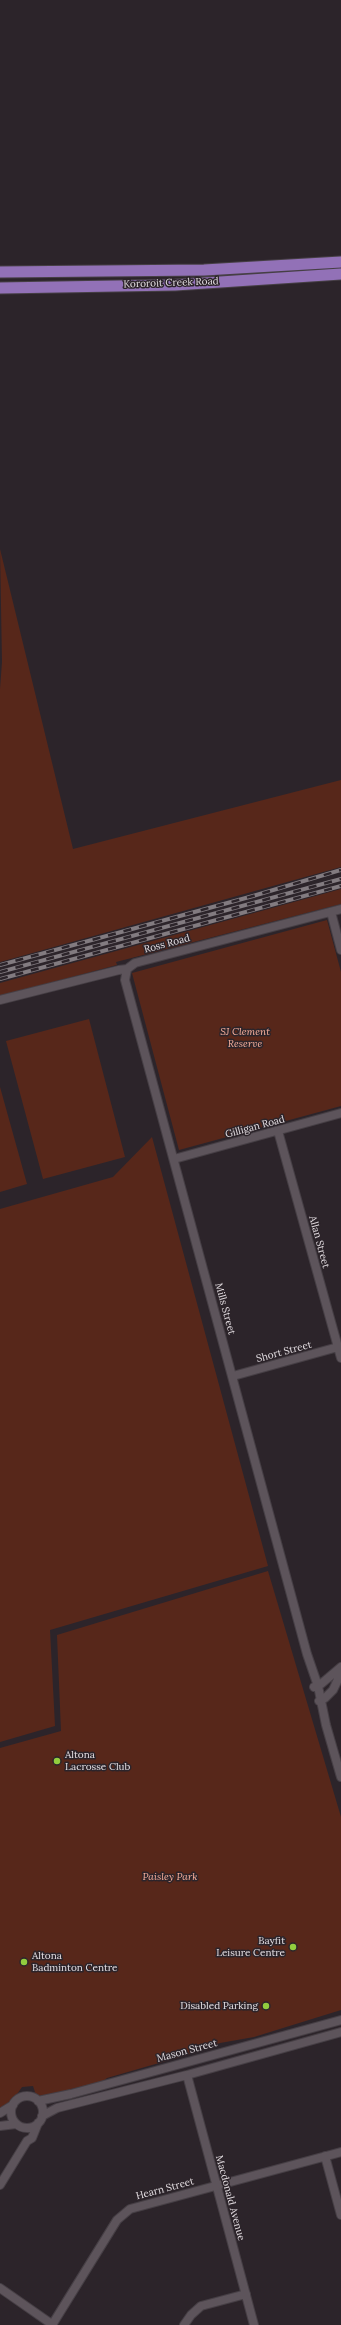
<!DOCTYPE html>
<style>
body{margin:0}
canvas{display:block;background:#2c242a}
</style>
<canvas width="341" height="2325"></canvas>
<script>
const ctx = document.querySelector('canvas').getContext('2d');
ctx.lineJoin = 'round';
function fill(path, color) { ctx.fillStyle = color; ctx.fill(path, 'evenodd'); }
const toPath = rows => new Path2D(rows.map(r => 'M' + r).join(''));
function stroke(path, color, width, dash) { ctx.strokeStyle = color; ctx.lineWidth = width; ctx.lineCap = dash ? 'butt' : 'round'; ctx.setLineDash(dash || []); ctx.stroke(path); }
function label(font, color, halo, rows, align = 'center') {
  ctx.font = font + ' Lora,serif'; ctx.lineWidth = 3; ctx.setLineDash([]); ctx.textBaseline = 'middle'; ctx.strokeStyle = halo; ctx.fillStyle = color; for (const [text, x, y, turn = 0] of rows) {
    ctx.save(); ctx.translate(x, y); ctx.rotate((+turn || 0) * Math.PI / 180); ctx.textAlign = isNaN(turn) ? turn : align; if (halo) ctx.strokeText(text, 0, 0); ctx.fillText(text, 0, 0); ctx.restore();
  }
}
fill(toPath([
 [0,549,73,849,341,780,341,867,0,962,0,689,2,662],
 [341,889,341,904,116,962,117,965,0,996,0,983],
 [327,920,341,972,341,1106,179,1150,132,973],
 [89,1019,125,1157,43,1179,6,1041],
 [0,1087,27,1184,0,1192],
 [152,1137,268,1566,50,1630,55,1726,0,1742,0,1209,113,1177],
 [268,1571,341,1817,341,2010,254,2037,220,2043,190,2054,107,2078,102,2082,71,2089,71,2093,40,2097,36,2095,33,2086,22,2087,10,2104,0,2111,0,1748,61,1731,57,1635]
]), '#57271a');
const minor = toPath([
 [331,912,341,950],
 [127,969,125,980,307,1654,318,1686,326,1725,341,1777],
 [0,1000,119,970,127,969,135,963,341,909],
 [278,1131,341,1358],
 [174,1159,341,1113],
 [233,1376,338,1347,341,1348],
 [314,1687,321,1684,341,1667],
 [319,1701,325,1698,333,1690,341,1673],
 [187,2075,254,2325],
 '11 2112a16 16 0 1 1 32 0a16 16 0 1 1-32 0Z',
 [38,2101,71,2094,341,2020],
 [0,2113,13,2105],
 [42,2116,57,2108,187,2075,341,2032],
 [0,2126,16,2124],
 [325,2156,341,2215],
 [0,2185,27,2141,32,2138,38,2123],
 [0,2288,53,2325],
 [52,2325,117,2220,130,2209,341,2152],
 [184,2325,191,2315,201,2306,246,2294]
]);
const major = toPath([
 [0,272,204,270,341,262],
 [0,288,175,285,341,274]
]);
stroke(minor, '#463f45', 10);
stroke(major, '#463f45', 13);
stroke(minor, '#5d545b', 8);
stroke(major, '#9271b7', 11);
const rail = toPath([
 [0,965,253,896,341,870],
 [0,972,341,879],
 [0,979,341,886]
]);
stroke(rail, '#827b80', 4);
stroke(rail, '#2c242a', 2.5, [8]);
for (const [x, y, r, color] of [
 [57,1761,4,"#92cd3e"],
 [293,1947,4,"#92cd3e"],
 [24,1962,4,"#92cd3e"],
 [266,2006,4,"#92cd3e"]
]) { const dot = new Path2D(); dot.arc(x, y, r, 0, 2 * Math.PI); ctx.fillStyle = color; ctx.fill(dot); stroke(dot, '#2c242a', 1.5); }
label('10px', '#e4dee2', '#2c242a', [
 ["Kororoit Creek Road",171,283,-2],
 ["Ross Road",167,944,-15],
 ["Gilligan Road",255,1127,-15],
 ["Allan Street",319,1242,75],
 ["Mills Street",225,1309,75],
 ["Short Street",284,1352,-15],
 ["Mason Street",187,2051,-15],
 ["Hearn Street",165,2189,-15],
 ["Macdonald Avenue",230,2198,75]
]);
label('italic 10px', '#fab09c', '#2c242a', [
 ["SJ Clement",245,1032],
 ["Reserve",245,1044],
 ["Paisley Park",170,1877]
]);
label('10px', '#e4dee2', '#2c242a', [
 ["Altona",65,1755],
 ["Lacrosse Club",65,1767],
 ["Bayfit",285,1941,"right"],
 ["Leisure Centre",285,1953,"right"],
 ["Altona",32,1956],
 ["Badminton Centre",32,1968],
 ["Disabled Parking",258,2006,"right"]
], 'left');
</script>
